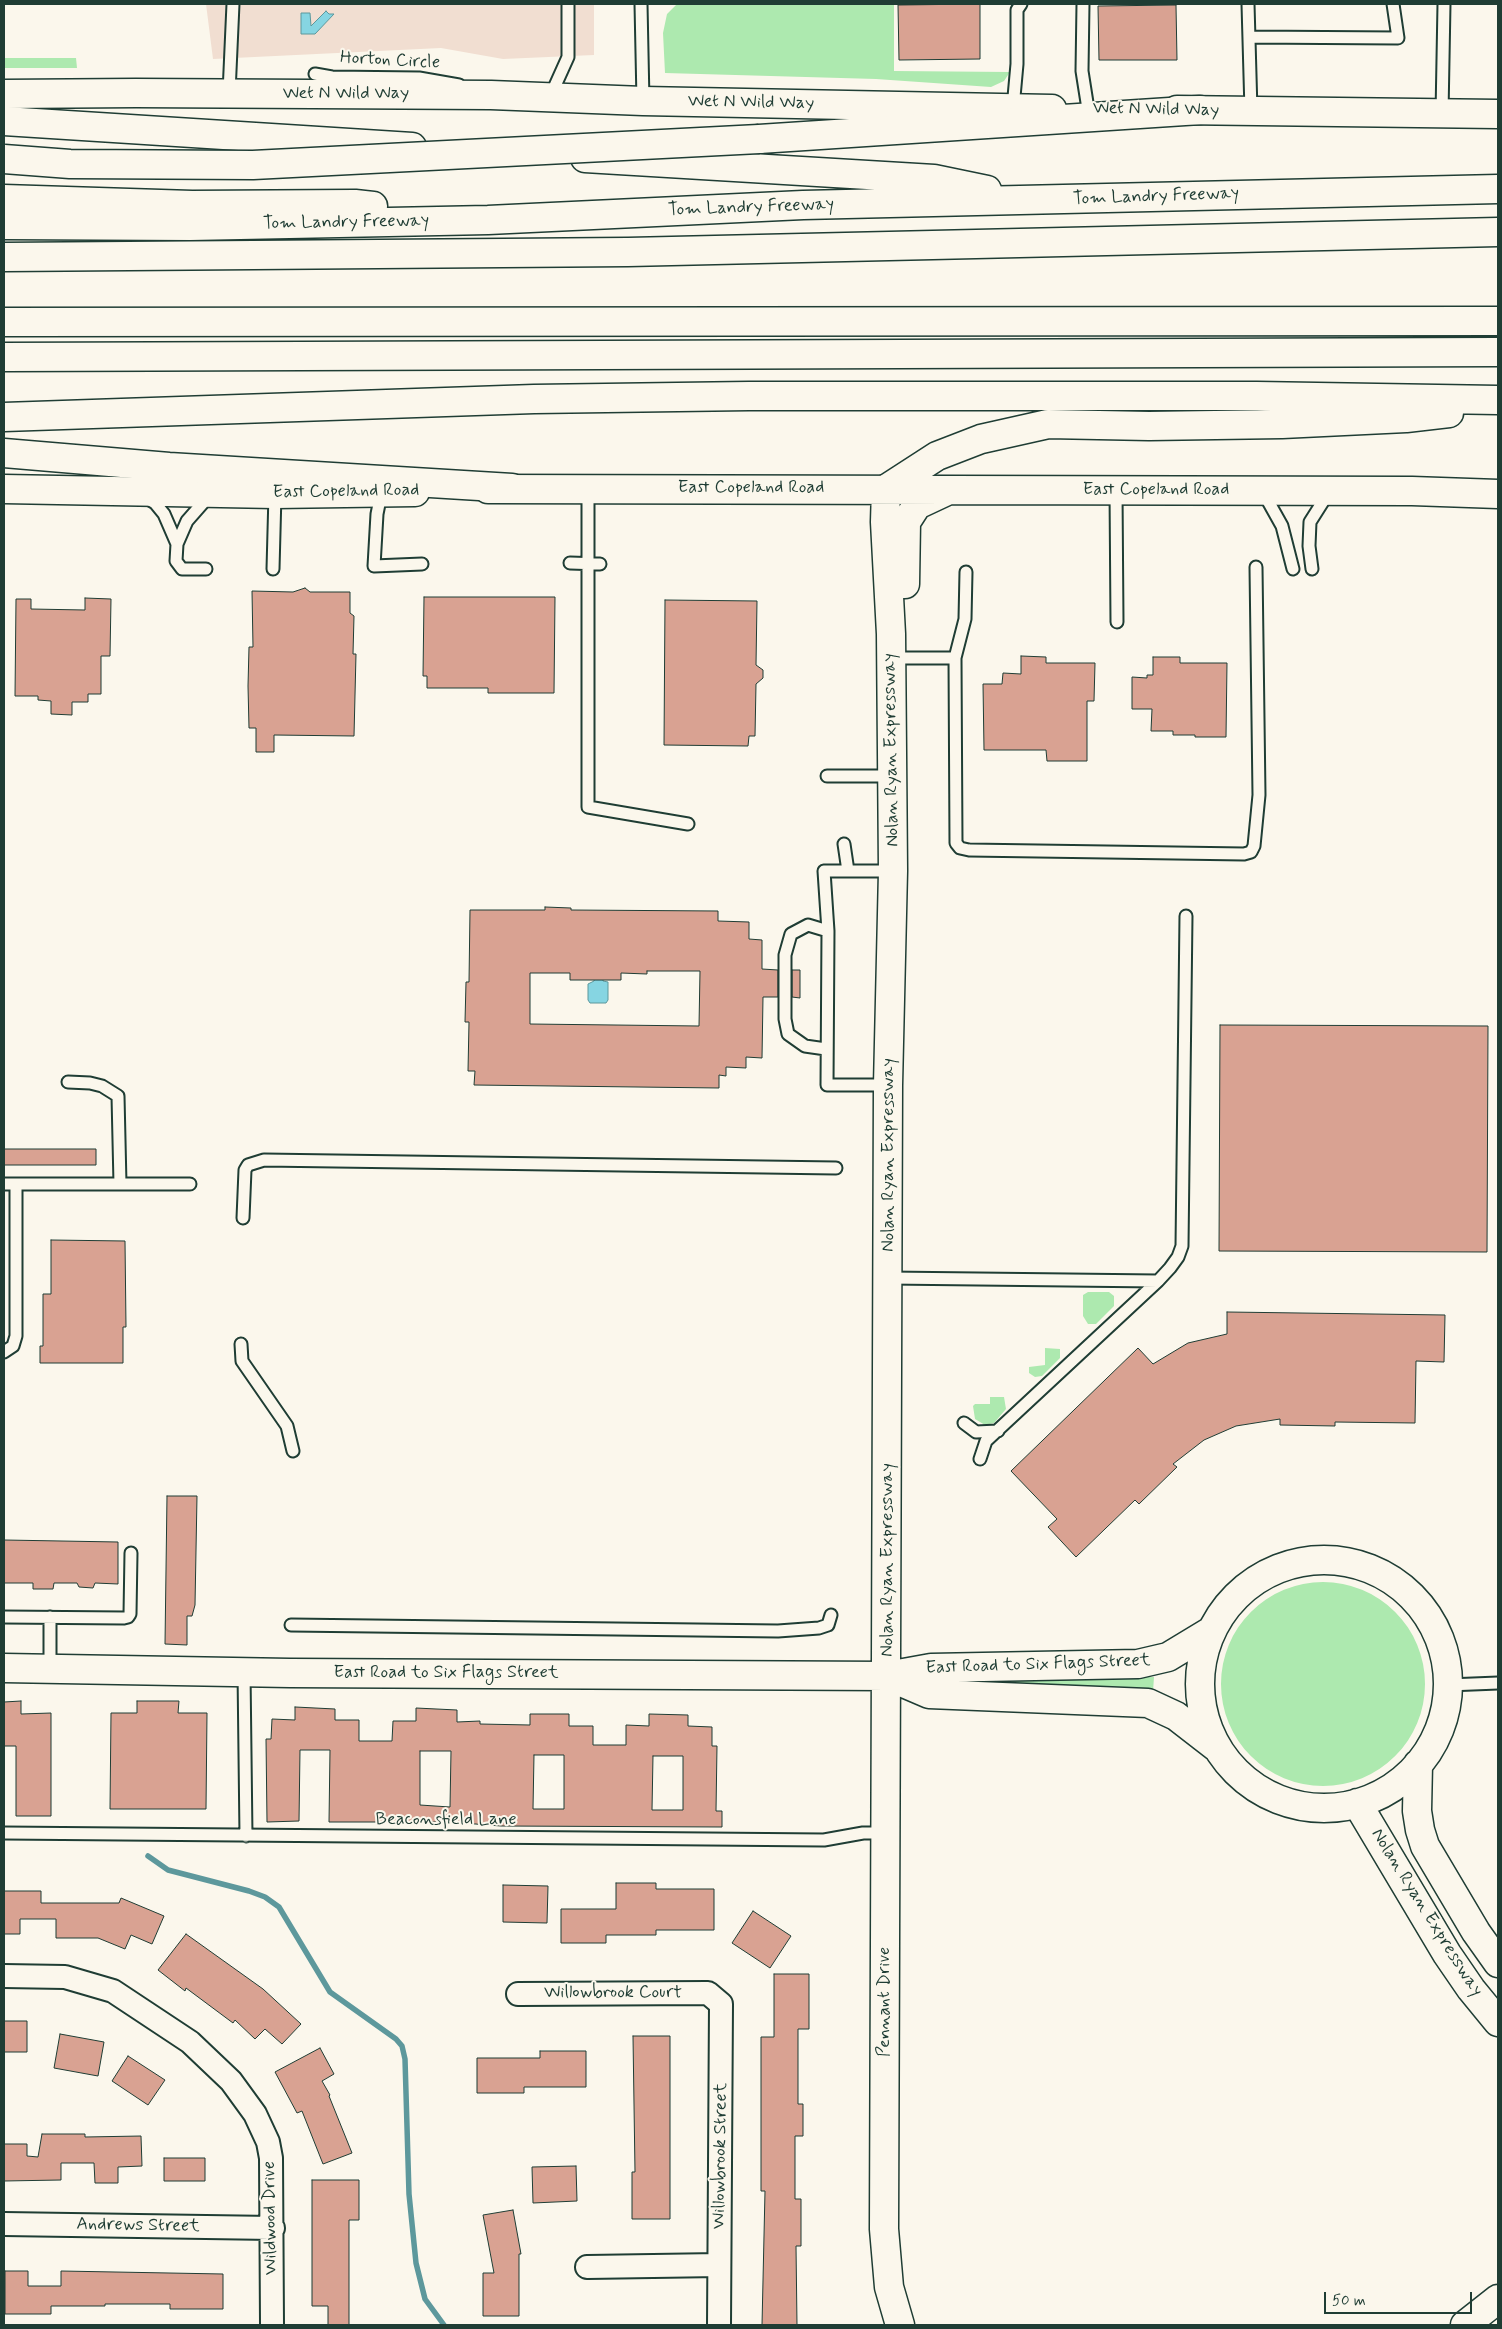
<!DOCTYPE html>
<style>
body{margin:0}
#map{position:relative;width:1502px;height:2329px;overflow:hidden;background:#fbf7ec;font-family:Mynerve,sans-serif}
canvas{display:block}
.frame{position:absolute;inset:0;border:5px solid #1f3d34;pointer-events:none}
.scale{position:absolute;left:1324px;top:2292px;width:148px;height:22px;box-sizing:border-box;border:2px solid #1f3d34;border-top:0;padding-left:6px;font-size:15px;line-height:18px;white-space:nowrap;color:#1f3d34;-webkit-text-stroke:4px #fbf7ec;paint-order:stroke}
</style>
<div id="map">
<canvas width="1502" height="2329"></canvas>
<div class="frame"></div>
<div class="scale">50 m</div>
</div>
<script>
const ctx = document.querySelector('canvas').getContext('2d');
ctx.lineJoin = 'round';
function fill(path, color) { ctx.fillStyle = color; ctx.fill(path, 'evenodd'); }
const toPath = rows => new Path2D(rows.map(r => 'M' + r).join(''));
function stroke(path, color, width, dash) { ctx.strokeStyle = color; ctx.lineWidth = width; ctx.lineCap = dash ? 'butt' : 'round'; ctx.setLineDash(dash || []); ctx.stroke(path); }
function label(font, color, halo, rows, align = 'center') {
  ctx.font = font + ' Mynerve,sans-serif'; ctx.lineWidth = 4; ctx.setLineDash([]); ctx.textBaseline = 'middle'; ctx.strokeStyle = halo; ctx.fillStyle = color; for (const [text, x, y, turn = 0] of rows) {
    ctx.save(); ctx.translate(x, y); ctx.rotate((+turn || 0) * Math.PI / 180); ctx.textAlign = isNaN(turn) ? turn : align; if (halo) ctx.strokeText(text, 0, 0); ctx.fillText(text, 0, 0); ctx.restore();
  }
}
fill(toPath([
 [206,4,596,4,594,4,594,55,503,59,441,48,213,59]
]), '#f1ded1');
fill(toPath([
 [677,4,894,4,894,71,1010,72,1004,81,991,87,876,79,665,73,663,33,667,14],
 [4,58,76,58,77,68,4,68],
 [1109,1292,1114,1296,1114,1306,1096,1324,1088,1324,1083,1316,1083,1295,1088,1292],
 [1045,1348,1060,1349,1060,1358,1042,1376,1035,1377,1029,1373,1029,1367,1045,1365],
 [990,1397,1004,1397,1006,1409,994,1423,985,1425,975,1419,973,1406,975,1404,990,1404],
 '1221 1684a102 102 0 1 1 204 0a102 102 0 1 1-204 0Z',
 [1154,1677,1153,1692,978,1683,979,1680,992,1679]
]), '#ade9af');
const water = toPath([
 [326,11,329,14,334,14,315,34,301,34,301,13,310,13,311,26,326,11],
 [595,978,603,978,603,981,608,982,608,1000,606,1003,590,1003,588,1000,588,984,594,981,595,978]
]);
fill(water, '#86d5e2');
stroke(water, '#5d989c', 1);
stroke(toPath([
 [148,1856,168,1870,249,1891,265,1897,279,1907,330,1992,396,2039,402,2046,405,2059,409,2194,416,2263,425,2299,444,2325]
]), '#5d989c', 5.5);
const building = toPath([
 [980,4,980,59,899,60,898,5,980,4],
 [1176,5,1177,60,1099,60,1098,6,1176,5],
 [305,588,310,592,350,592,350,613,354,616,353,654,356,654,354,736,274,735,274,752,256,752,256,728,249,728,248,686,249,647,253,647,252,591,293,592,305,588],
 [424,597,555,597,554,693,488,693,488,688,427,688,427,676,423,676,424,597],
 [85,598,111,599,110,656,101,656,101,694,88,694,88,702,72,702,72,715,51,714,51,701,38,700,38,696,15,696,16,599,31,599,31,609,85,610,85,598],
 [665,600,757,601,756,665,763,670,763,678,756,684,755,736,749,736,748,746,664,745,665,600],
 [1021,656,1046,657,1046,663,1095,663,1094,701,1087,701,1087,761,1047,761,1046,750,984,750,983,684,1002,684,1003,673,1021,674,1021,656],
 [1153,657,1180,657,1180,663,1227,663,1226,737,1195,737,1195,735,1173,735,1173,731,1151,731,1152,709,1132,709,1132,677,1147,678,1147,675,1153,675,1153,657],
 [545,907,571,908,571,910,718,911,718,921,749,922,749,939,762,940,762,969,778,970,778,997,763,997,762,1058,746,1057,746,1068,726,1067,726,1076,719,1075,719,1088,474,1085,475,1071,468,1071,469,1022,465,1022,466,982,469,982,470,910,545,910,545,907],
 [647,971,700,971,699,1026,530,1024,530,973,570,973,570,980,621,980,621,973,647,974,647,971],
 [792,970,800,970,800,998,792,997,792,970],
 [1220,1025,1488,1026,1487,1252,1219,1251,1220,1025],
 [4,1149,96,1149,96,1165,4,1165,4,1149],
 [51,1240,125,1241,126,1327,123,1327,123,1363,40,1363,40,1346,43,1346,43,1294,51,1294,51,1240],
 [1227,1312,1445,1315,1444,1362,1416,1361,1415,1423,1335,1422,1335,1426,1280,1425,1280,1419,1236,1426,1204,1440,1173,1464,1177,1467,1139,1504,1135,1500,1076,1557,1048,1527,1057,1519,1011,1471,1138,1348,1153,1364,1188,1343,1227,1334,1227,1312],
 [167,1496,197,1496,195,1605,192,1616,187,1616,187,1645,165,1644,167,1496],
 [4,1540,118,1542,118,1584,95,1583,93,1588,79,1587,77,1583,54,1583,53,1589,33,1589,33,1583,4,1583,4,1540],
 [21,1701,21,1714,51,1713,51,1816,16,1816,16,1746,4,1746,4,1702,21,1701],
 [137,1701,179,1701,178,1713,207,1713,206,1809,110,1809,111,1713,137,1713,137,1701],
 [295,1707,335,1709,335,1720,359,1720,359,1741,392,1741,393,1721,416,1721,416,1708,457,1710,457,1722,480,1721,480,1724,530,1725,530,1714,569,1714,569,1726,593,1726,593,1745,626,1745,626,1725,649,1726,649,1714,688,1715,688,1726,712,1727,712,1746,717,1746,716,1811,722,1811,722,1827,501,1826,450,1822,329,1822,330,1750,300,1750,299,1821,267,1822,266,1739,271,1739,272,1719,295,1720,295,1707],
 [420,1751,451,1751,450,1807,420,1805,420,1751],
 [534,1755,564,1755,564,1809,533,1809,534,1755],
 [653,1756,683,1756,683,1810,652,1810,653,1756],
 [616,1883,656,1883,656,1889,714,1889,714,1930,656,1930,656,1935,606,1935,606,1943,561,1943,561,1909,616,1909,616,1883],
 [503,1885,548,1886,547,1923,503,1922,503,1885],
 [4,1891,41,1891,41,1903,119,1903,121,1898,164,1916,152,1944,131,1935,125,1949,98,1938,56,1938,56,1919,20,1919,20,1934,4,1934,4,1891],
 [753,1911,791,1936,770,1968,732,1943,753,1911],
 [186,1934,263,1989,301,2024,282,2044,265,2029,255,2039,235,2020,233,2023,186,1988,185,1991,158,1970,186,1934],
 [774,1974,809,1974,809,2029,798,2029,798,2104,803,2104,803,2136,795,2136,795,2199,801,2199,801,2246,796,2246,797,2325,762,2325,765,2191,761,2191,761,2037,774,2037,774,1974],
 [4,2021,27,2021,27,2052,4,2052,4,2021],
 [60,2034,104,2042,98,2076,54,2068,60,2034],
 [633,2036,670,2036,670,2219,632,2219,632,2172,635,2172,633,2036],
 [320,2048,334,2074,322,2081,330,2095,329,2096,352,2153,323,2164,302,2111,297,2113,275,2072,320,2048],
 [540,2051,586,2051,586,2087,524,2087,524,2093,477,2093,477,2058,540,2058,540,2051],
 [128,2056,165,2080,148,2105,112,2081,128,2056],
 [42,2134,85,2134,85,2137,141,2136,142,2166,118,2167,118,2183,95,2183,94,2163,61,2163,61,2180,4,2181,4,2144,27,2144,27,2156,38,2157,42,2134],
 [164,2158,205,2158,205,2181,164,2181,164,2158],
 [576,2166,577,2201,533,2203,532,2167,576,2166],
 [312,2180,359,2180,359,2220,349,2220,349,2325,328,2325,328,2306,312,2306,312,2180],
 [513,2210,521,2254,519,2254,519,2316,483,2316,483,2273,494,2273,483,2215,513,2210],
 [5,2271,28,2271,28,2286,61,2286,61,2271,223,2274,223,2309,170,2309,170,2304,105,2304,105,2306,51,2306,51,2314,5,2314,5,2271]
]);
fill(building, '#d9a292');
stroke(building, '#1f3d34', 1);
const lane = toPath([
 [641,4,643,101],
 [1083,4,1082,71,1088,109],
 [1248,4,1251,111],
 [1249,37,1398,38,1393,4],
 [315,74,332,77,419,78,459,85],
 [229,93,233,4],
 [550,97,568,57,568,4],
 [1013,108,1017,64,1017,10,1021,4],
 [1442,114,1444,4],
 [588,488,588,807,688,824],
 [1116,490,1117,622],
 [1263,492,1282,526,1293,569],
 [381,494,377,514,374,566,422,564],
 [145,497,155,503,164,514,177,544],
 [570,563,600,564],
 [206,569,182,569,176,561,177,544,187,521,209,496],
 [273,569,275,494],
 [1312,569,1309,546,1310,522,1329,492],
 [966,572,965,619,955,658,956,843,960,848,969,850,1244,854,1251,852,1254,846,1259,795,1256,567],
 [892,658,955,658],
 [827,776,891,776],
 [844,844,848,871],
 [828,931,824,871,893,871],
 [826,1049,805,1046,788,1034,785,1019,785,955,791,934,808,925,828,931,827,1085,888,1085],
 [68,1082,90,1083,102,1086,118,1096,120,1184],
 [4,1184,16,1184,16,1336,13,1346,4,1352],
 [16,1184,190,1184],
 [243,1218,245,1170,248,1165,264,1160,836,1168],
 [888,1278,1158,1281,1170,1268,1178,1257,1182,1246,1186,916],
 [241,1344,242,1361,287,1426,293,1451],
 [964,1423,976,1432,998,1431],
 [980,1459,986,1441,1158,1281],
 [4,1617,124,1618,128,1617,130,1614,131,1553],
 [291,1625,778,1631,819,1628,828,1625,831,1615],
 [50,1669,50,1617],
 [244,1672,246,1836],
 [1448,1685,1498,1683],
 [4,1833,824,1840,863,1833,886,1833]
]);
const street = toPath([
 [4,1976,65,1977,113,1991,190,2042,231,2081,255,2114,268,2142,271,2158,272,2325],
 [518,1994,708,1993,721,2004,719,2325],
 [4,2224,273,2228],
 [587,2267,719,2265]
]);
const secondary = toPath([
 [4,94,136,93,491,95,643,101,1052,109],
 [1177,110,1498,114],
 [4,489,275,494,415,492],
 [488,489,1412,491,1498,494],
 [886,489,885,522,891,634,893,871,888,1085,884,2229,889,2287,900,2325],
 [905,584,906,522,917,505,949,490],
 '1200 1684a124 124 0 1 1 248 0a124 124 0 1 1-248 0Z',
 [4,1668,290,1673,887,1676,931,1668,1138,1664,1168,1657,1211,1631],
 [887,1676,929,1694,1148,1703,1176,1716,1216,1747],
 [1418,1764,1417,1811,1420,1830,1425,1846,1476,1932,1498,1963],
 [1357,1803,1447,1954,1471,1989,1498,2022],
 [1465,2325,1498,2299]
]);
const highway = toPath([
 [4,121,412,147],
 [759,139,1200,110],
 [585,158,934,179,987,190],
 [4,199,192,205,355,204,373,206],
 [4,225,190,226,488,220,803,205,1498,189],
 [4,257,628,252,1498,232],
 [4,322,1498,321],
 [4,357,1498,352],
 [4,417,534,399,749,396,1257,396,1498,400],
 [4,453,169,467,512,488],
 [886,489,937,456,981,439,1048,424,1149,426,1282,424,1406,418,1449,413]
]);
stroke(lane, '#1f3d34', 15);
stroke(street, '#1f3d34', 26);
stroke(secondary, '#1f3d34', 31);
stroke(highway, '#1f3d34', 31);
stroke(lane, '#fbf7ec', 11);
stroke(street, '#fbf7ec', 22);
stroke(secondary, '#fbf7ec', 28);
stroke(highway, '#fbf7ec', 28);
const highwayBridge = toPath([
 [4,159,70,164,253,165,759,139]
]);
stroke(highwayBridge, '#1f3d34', 31, []);
stroke(highwayBridge, '#fbf7ec', 28);
label('18px', '#1f3d34', '#fbf7ec', [
 ["Horton Circle",390,61,3],
 ["Wet N Wild Way",346,94],
 ["Wet N Wild Way",751,103,1],
 ["Wet N Wild Way",1156,110,1],
 ["Tom Landry Freeway",1156,197,-2],
 ["Tom Landry Freeway",751,208,-2],
 ["Tom Landry Freeway",346,223,-1],
 ["East Copeland Road",751,488],
 ["East Copeland Road",1156,490],
 ["East Copeland Road",346,492,-1],
 ["Nolan Ryan Expressway",892,750,-91],
 ["Nolan Ryan Expressway",889,1155,-90],
 ["Nolan Ryan Expressway",888,1560,-90],
 ["East Road to Six Flags Street",1038,1665,-2],
 ["East Road to Six Flags Street",446,1673],
 ["Beaconsfield Lane",446,1820],
 ["Nolan Ryan Expressway",1426,1913,58],
 ["Willowbrook Court",613,1993],
 ["Pennant Drive",885,2002,-90],
 ["Willowbrook Street",721,2156,-89],
 ["Wildwood Drive",271,2218,-91],
 ["Andrews Street",138,2226,1]
]);
</script>
